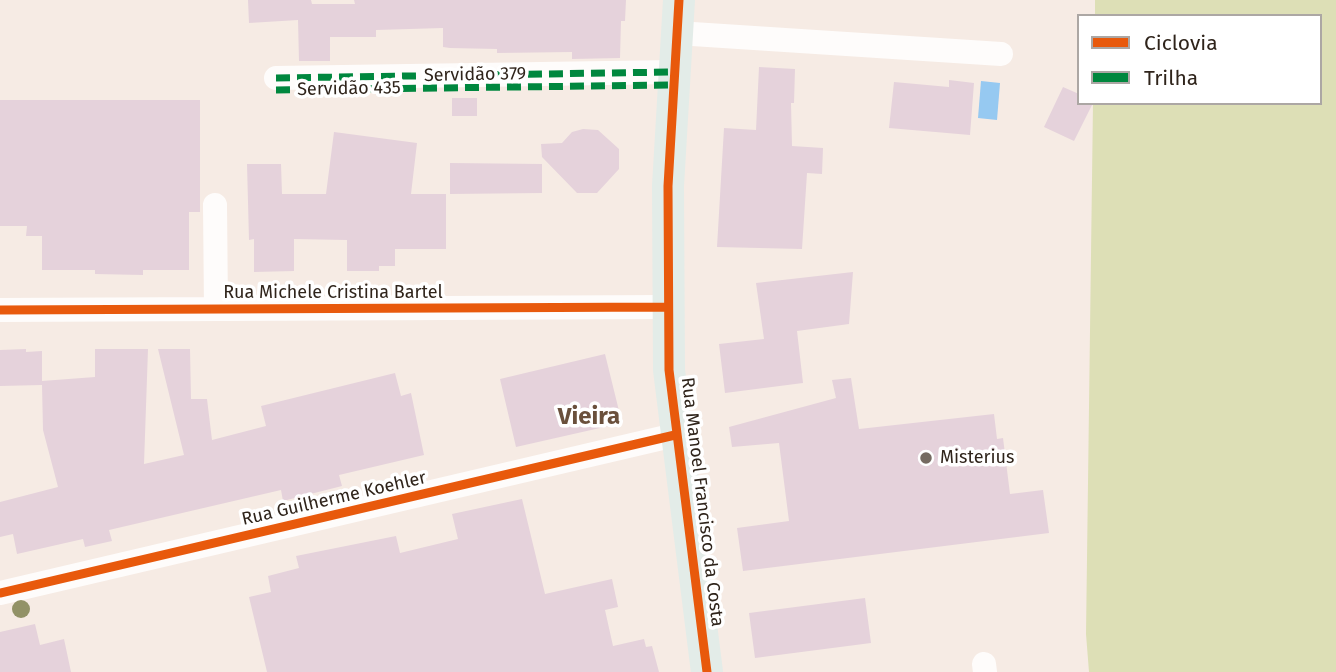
<!DOCTYPE html>
<meta charset="utf-8">
<style>
body{margin:0}
#map{position:relative;width:1336px;height:672px;overflow:hidden;background:#f6ebe4;font-family:"Fira Sans",sans-serif}
canvas{display:block}
.legend{position:absolute;left:1077px;top:14px;width:245px;height:91px;box-sizing:border-box;background:#fff;border:2px solid #aca7a4;margin:0;padding:9px 12px;list-style:none;font-size:21px;color:#2f241b}
.legend li{display:flex;align-items:center;gap:14px;height:35px}
.legend b{width:35px;border:2px solid #aca7a4}
</style>
<div id="map">
<canvas width="1336" height="672"></canvas>
<ul class="legend">
<li><b style="height:9px;background:#e8590c"></b>Ciclovia</li>
<li><b style="height:9px;background:#00873e"></b>Trilha</li>
</ul>
</div>
<script>
const ctx = document.querySelector('canvas').getContext('2d');
ctx.lineJoin = 'round';
function fill(path, color) { ctx.fillStyle = color; ctx.fill(path, 'evenodd'); }
const toPath = rows => new Path2D(rows.map(r => 'M' + r).join(''));
function stroke(path, color, width, dash) { ctx.strokeStyle = color; ctx.lineWidth = width; ctx.lineCap = dash ? 'butt' : 'round'; ctx.setLineDash(dash || []); ctx.stroke(path); }
function label(font, color, halo, rows, align = 'center') {
  ctx.font = font + ' "Fira Sans",sans-serif'; ctx.lineWidth = 7; ctx.setLineDash([]); ctx.textBaseline = 'middle'; ctx.strokeStyle = halo; ctx.fillStyle = color; for (const [text, x, y, turn = 0] of rows) {
    ctx.save(); ctx.translate(x, y); ctx.rotate((+turn || 0) * Math.PI / 180); ctx.textAlign = isNaN(turn) ? turn : align; if (halo) ctx.strokeText(text, 0, 0); ctx.fillText(text, 0, 0); ctx.restore();
  }
}
fill(toPath([
 [1095,0,1336,0,1336,672,1089,672,1086,634,1093,103,1320,103,1320,16,1095,16]
]), '#dddfb6');
fill(toPath([
 [981,81,1000,83,997,120,978,118]
]), '#96c9f1');
fill(toPath([
 [248,0,311,0,312,4,355,4,354,0,626,0,625,21,621,21,620,58,572,59,572,52,497,53,497,49,450,48,443,47,443,28,376,30,376,37,330,37,330,61,299,61,298,20,249,23],
 [759,67,795,69,794,103,791,103,792,146,823,148,822,174,807,173,802,249,717,247,724,128,756,130],
 [949,80,974,83,970,135,889,128,894,82,949,87],
 [1063,87,1079,94,1079,103,1093,103,1074,141,1044,127],
 [452,98,477,98,477,116,452,116],
 [0,100,200,100,200,212,189,212,189,270,143,270,143,275,95,274,95,270,42,270,42,236,26,236,27,226,0,226],
 [583,129,598,130,619,149,619,169,597,193,577,193,542,157,541,144,562,143,572,132],
 [334,132,417,143,411,194,446,194,446,249,395,249,395,266,379,266,379,271,347,271,347,240,294,239,294,271,254,272,254,239,249,240,247,164,281,164,282,194,326,194],
 [450,163,542,164,542,193,450,194],
 [853,272,849,324,797,331,803,383,725,393,719,344,764,339,756,283],
 [26,349,26,352,42,351,42,381,95,377,95,349,148,349,144,464,184,455,158,349,190,349,191,399,207,399,212,440,266,426,261,406,395,373,401,396,411,393,424,455,339,475,342,486,283,501,281,490,109,530,112,541,85,547,83,539,17,554,13,534,0,537,0,502,58,487,43,430,42,385,0,386,0,350],
 [605,354,622,423,516,447,500,379],
 [851,378,859,429,994,414,997,439,1003,438,1010,494,1043,490,1049,533,743,571,737,528,789,521,779,443,732,447,729,427,836,398,832,380],
 [522,499,545,594,612,579,618,607,605,610,613,646,644,639,646,647,652,646,659,672,267,672,249,597,271,592,268,576,299,568,296,556,396,536,400,553,458,539,452,514],
 [865,598,871,643,755,658,749,613],
 [35,624,40,645,64,639,71,672,0,672,0,632]
]), '#e5d2db');
stroke(toPath([
 [677,33,1001,54],
 [276,78,674,72],
 [215,205,216,309],
 [0,310,667,307],
 [0,593,675,435],
 [984,664,985,672]
]), '#fefcfb', 24);
stroke(toPath([
 [679,0,668,186,669,370,707,672]
]), '#e3ece8', 32);
stroke(toPath([
 [276,78,674,72],
 [276,90,673,85]
]), '#00873e', 7, [14, 7]);
stroke(toPath([
 [679,0,668,186,669,370,707,672],
 [0,310,667,307],
 [0,593,675,435]
]), '#e8590c', 9);
ctx.fillStyle = '#929267';
for (const [x, y] of [
 [21,609]
]) { ctx.beginPath(); ctx.arc(x, y, 9, 0, 2 * Math.PI); ctx.fill(); }
for (const [x, y, r, color] of [
 [926,458,7,"#756a61"]
]) { const dot = new Path2D(); dot.arc(x, y, r, 0, 2 * Math.PI); ctx.fillStyle = color; ctx.fill(dot); stroke(dot, '#fff', 2.5); }
label('18px', '#2f241b', '#fff', [
 ["Servidão 379",475,75,-1],
 ["Servidão 435",349,89,-1],
 ["Rua Michele Cristina Bartel",333,293],
 ["Rua Guilherme Koehler",334,499,-13],
 ["Rua Manoel Francisco da Costa",702,502,83]
]);
label('18px', '#2f241b', '#fff', [
 ["Misterius",940,458]
], 'left');
label('bold 24px', '#6a503c', '#fff', [
 ["Vieira",589,417]
]);
</script>
